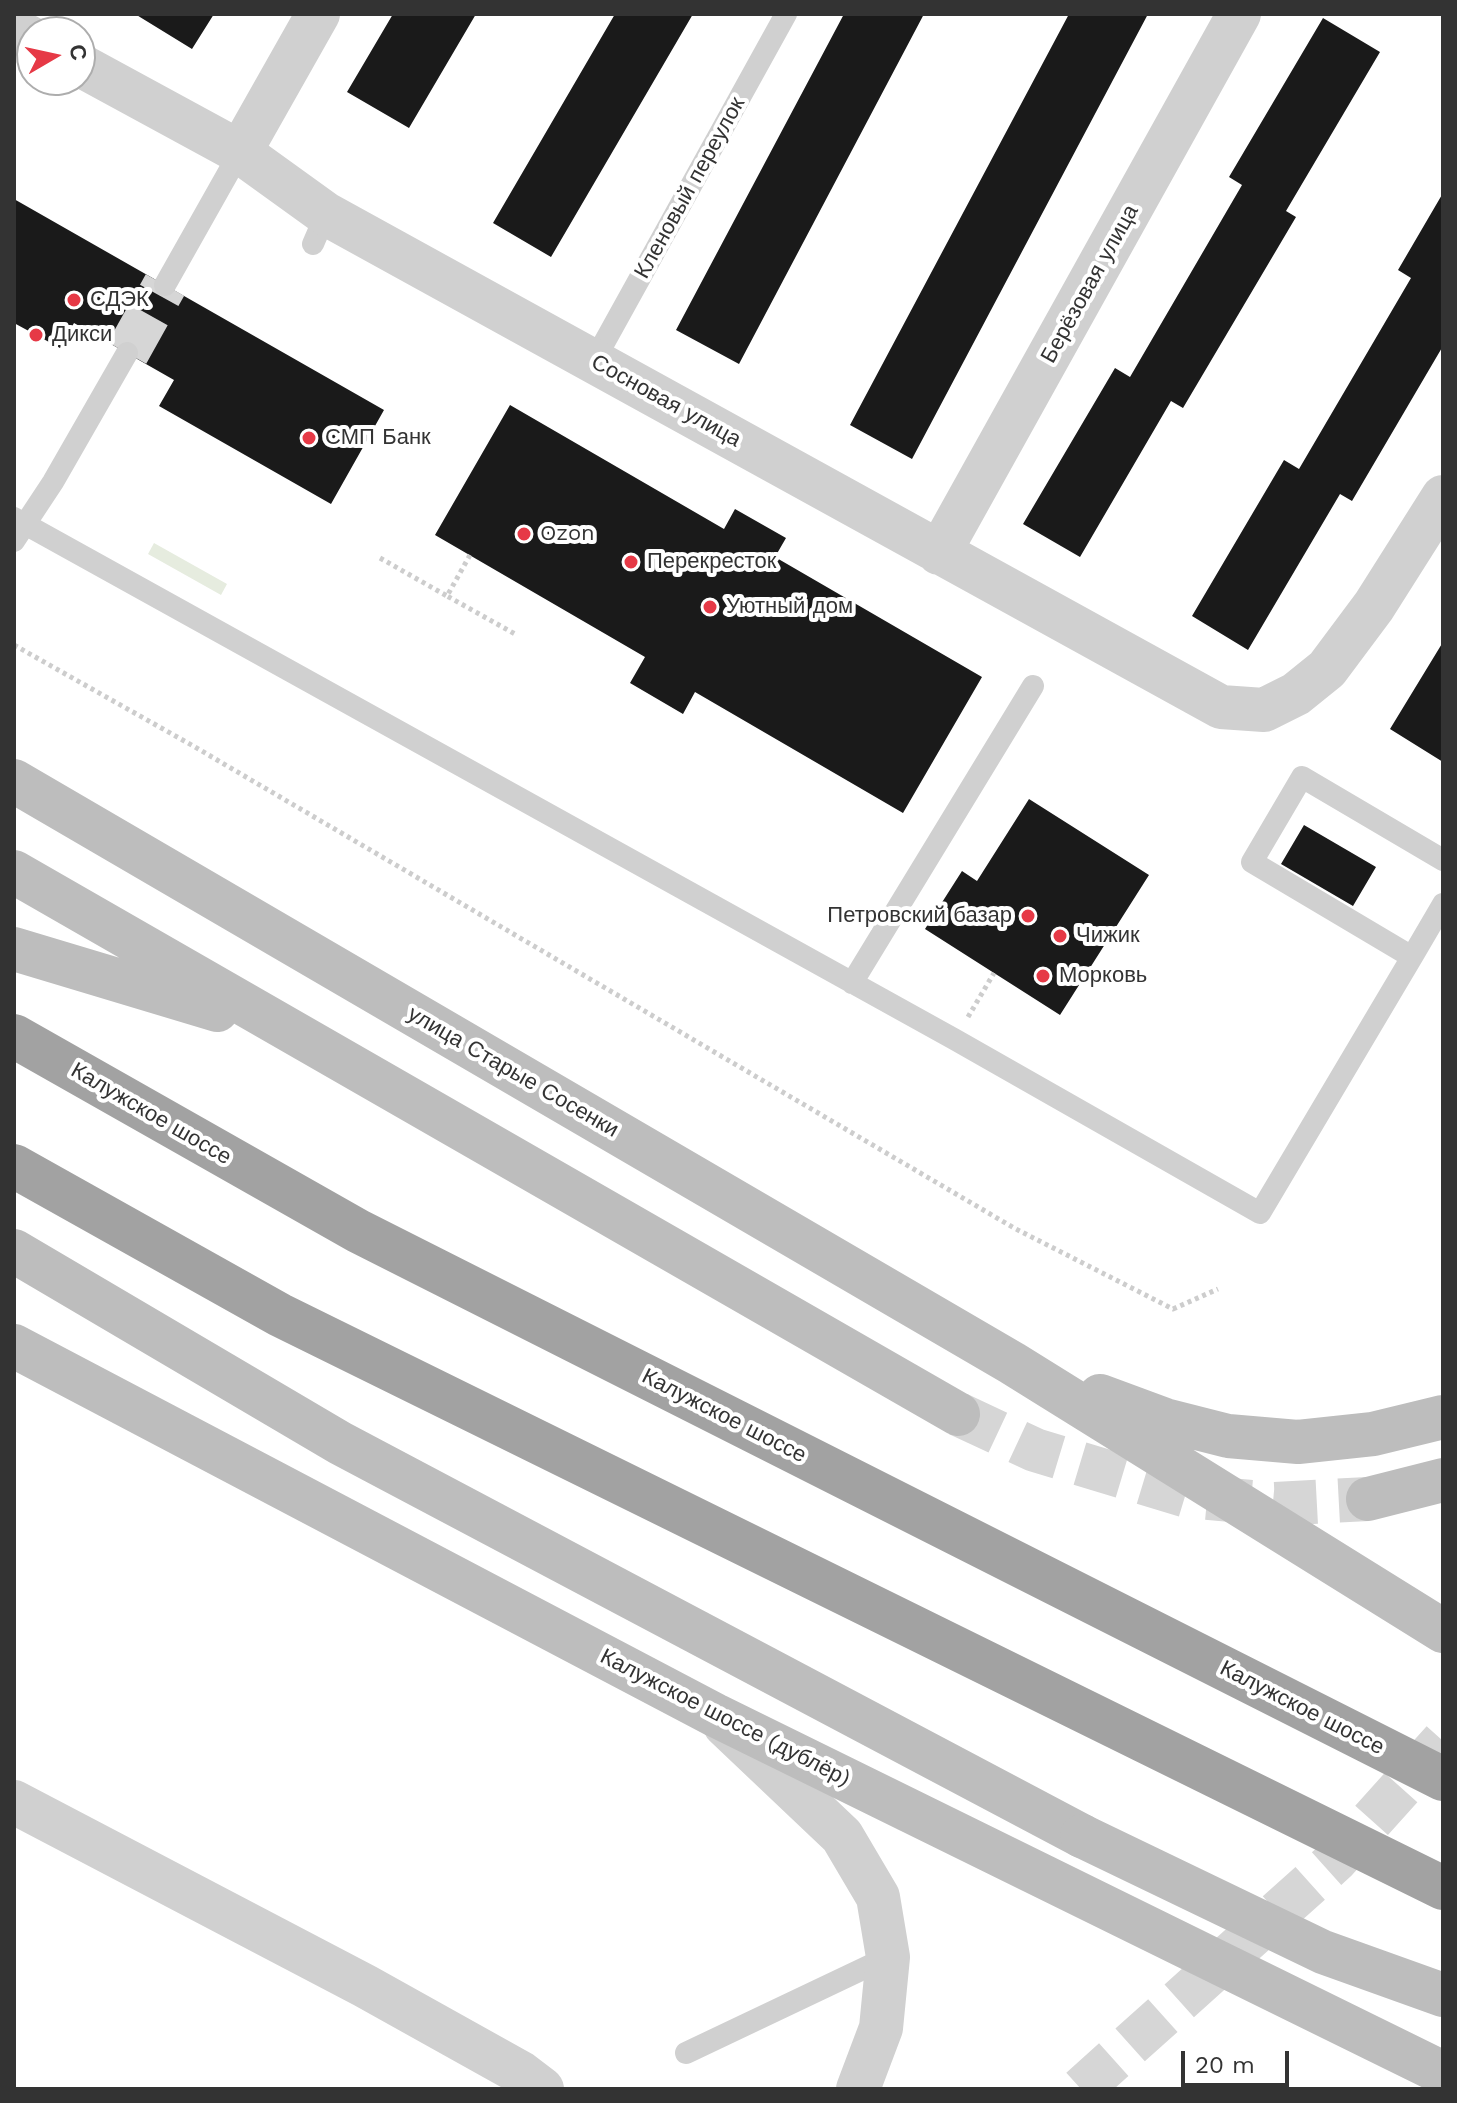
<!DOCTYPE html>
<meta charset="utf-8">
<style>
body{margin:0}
#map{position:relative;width:1457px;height:2103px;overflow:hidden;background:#fff;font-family:"Work Sans",sans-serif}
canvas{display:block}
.frame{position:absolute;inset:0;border:16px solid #333;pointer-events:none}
.north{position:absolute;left:16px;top:16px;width:80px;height:80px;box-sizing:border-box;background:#fff;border:2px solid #adadad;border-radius:50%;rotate:81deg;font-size:22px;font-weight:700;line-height:32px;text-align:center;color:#333}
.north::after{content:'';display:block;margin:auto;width:28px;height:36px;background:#e63946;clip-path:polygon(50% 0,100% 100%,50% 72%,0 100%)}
.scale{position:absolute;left:1181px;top:2051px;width:108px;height:36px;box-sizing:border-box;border:4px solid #333;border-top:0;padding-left:10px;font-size:24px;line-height:28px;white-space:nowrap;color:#333;-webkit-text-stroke:6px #fff;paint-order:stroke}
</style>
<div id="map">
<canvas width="1457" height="2103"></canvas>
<div class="frame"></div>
<div class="north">С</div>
<div class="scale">20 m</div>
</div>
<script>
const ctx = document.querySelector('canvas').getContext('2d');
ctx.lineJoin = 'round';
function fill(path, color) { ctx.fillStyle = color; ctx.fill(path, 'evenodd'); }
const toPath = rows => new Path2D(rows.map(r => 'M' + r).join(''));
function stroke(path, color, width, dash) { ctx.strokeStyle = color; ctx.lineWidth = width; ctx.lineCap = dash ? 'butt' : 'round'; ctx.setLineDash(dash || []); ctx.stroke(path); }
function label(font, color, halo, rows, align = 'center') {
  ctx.font = font + ' "Work Sans",sans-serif'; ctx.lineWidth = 8; ctx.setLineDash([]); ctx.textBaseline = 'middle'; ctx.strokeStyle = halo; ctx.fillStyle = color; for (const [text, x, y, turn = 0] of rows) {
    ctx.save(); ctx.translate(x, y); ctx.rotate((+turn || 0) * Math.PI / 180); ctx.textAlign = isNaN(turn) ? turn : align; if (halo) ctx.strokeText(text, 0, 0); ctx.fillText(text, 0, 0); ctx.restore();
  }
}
fill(toPath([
 [154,543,227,584,221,595,148,554]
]), '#e6ecdf');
fill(toPath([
 [135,14,214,14,192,49],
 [393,14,476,14,409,128,347,92],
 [615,14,693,14,551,257,493,223],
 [844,14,924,14,739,364,676,330],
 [1069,14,1148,14,912,459,850,425],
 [1323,18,1380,52,1286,211,1296,217,1183,408,1171,401,1080,557,1023,524,1115,368,1130,377,1242,185,1229,177],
 [1443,193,1443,346,1352,501,1340,494,1248,650,1192,616,1284,460,1299,469,1411,278,1398,270],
 [14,199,384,410,331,504,159,406,174,380,74,323,60,348,14,323],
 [510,405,724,529,735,509,786,538,775,557,982,677,903,813,695,692,683,714,630,683,645,657,435,535],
 [1443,642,1443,762,1390,729],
 [1029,799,1149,875,1060,1015,925,929,962,871,977,881],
 [1304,825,1376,867,1353,906,1281,864]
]), '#1a1a1a');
stroke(toPath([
 [127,353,165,285]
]), '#d6d6d6', 44, [44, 22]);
stroke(toPath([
 [958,1414,1035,1450,1187,1496,1275,1504,1368,1499],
 [1081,2089,1335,1861,1443,1741]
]), '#d6d6d6', 44, [44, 22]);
stroke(toPath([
 [470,555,447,596,515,634],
 [380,558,447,596],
 [14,645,195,747,1014,1228,1173,1309,1218,1289],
 [968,1017,994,973]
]), '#cdcdcd', 5, [4, 4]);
stroke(toPath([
 [313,244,326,214],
 [165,285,240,152],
 [594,361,786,14],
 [14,518,954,1039,1260,1213,1412,957,1252,862,1302,777,1443,860],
 [14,541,53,482,127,353],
 [1412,957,1443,904],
 [852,983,1033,686],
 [686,2053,888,1957]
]), '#d0d0d0', 22);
stroke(toPath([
 [14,29,32,39],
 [80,65,240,152,326,214,1221,707,1264,710,1296,694,1327,669,1374,606,1443,497],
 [240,152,318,14],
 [939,553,1239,14],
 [14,1802,365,1986,521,2073,542,2089]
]), '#d0d0d0', 44);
stroke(toPath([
 [725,1725,842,1836,878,1897,888,1957,881,2028,858,2089]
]), '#d0d0d0', 44);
stroke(toPath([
 [14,781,1012,1363,1443,1631],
 [14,872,958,1414],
 [14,949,217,1010],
 [14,1251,340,1443,1082,1836],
 [14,1346,715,1715,1443,2073],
 [1100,1396,1165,1420,1228,1436,1298,1442,1373,1434,1443,1417],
 [1368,1499,1443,1480]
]), '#bdbdbd', 44);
stroke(toPath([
 [14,1036,358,1231,1443,1779],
 [14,1166,280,1315,1443,1888]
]), '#a2a2a2', 44);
stroke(toPath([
 [1082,1836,1323,1952,1443,1995]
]), '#bdbdbd', 44);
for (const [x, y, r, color] of [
 [74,300,8,"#e63946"],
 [36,335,8,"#e63946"],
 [309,438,8,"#e63946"],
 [524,534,8,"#e63946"],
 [631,562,8,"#e63946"],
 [710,607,8,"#e63946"],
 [1028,916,8,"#e63946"],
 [1060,936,8,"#e63946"],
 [1043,976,8,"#e63946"]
]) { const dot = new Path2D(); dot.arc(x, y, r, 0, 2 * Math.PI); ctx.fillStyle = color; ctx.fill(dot); stroke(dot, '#fff', 3); }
label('22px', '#333', '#fff', [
 ["Кленовый переулок",690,188,-61],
 ["Берёзовая улица",1090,284,-61],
 ["Сосновая улица",666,401,29],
 ["улица Старые Сосенки",513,1072,30],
 ["Калужское шоссе",151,1114,30],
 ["Калужское шоссе",724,1416,27],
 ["Калужское шоссе",1302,1708,27],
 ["Калужское шоссе (дублёр)",725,1718,27]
]);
label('22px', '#333', '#fff', [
 ["СДЭК",90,300],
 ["Дикси",52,335],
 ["СМП Банк",325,438],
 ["Ozon",540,534],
 ["Перекресток",647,562],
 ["Уютный дом",726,607],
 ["Петровский базар",1012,916,"right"],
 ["Чижик",1076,936],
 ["Морковь",1059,976]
], 'left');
</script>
